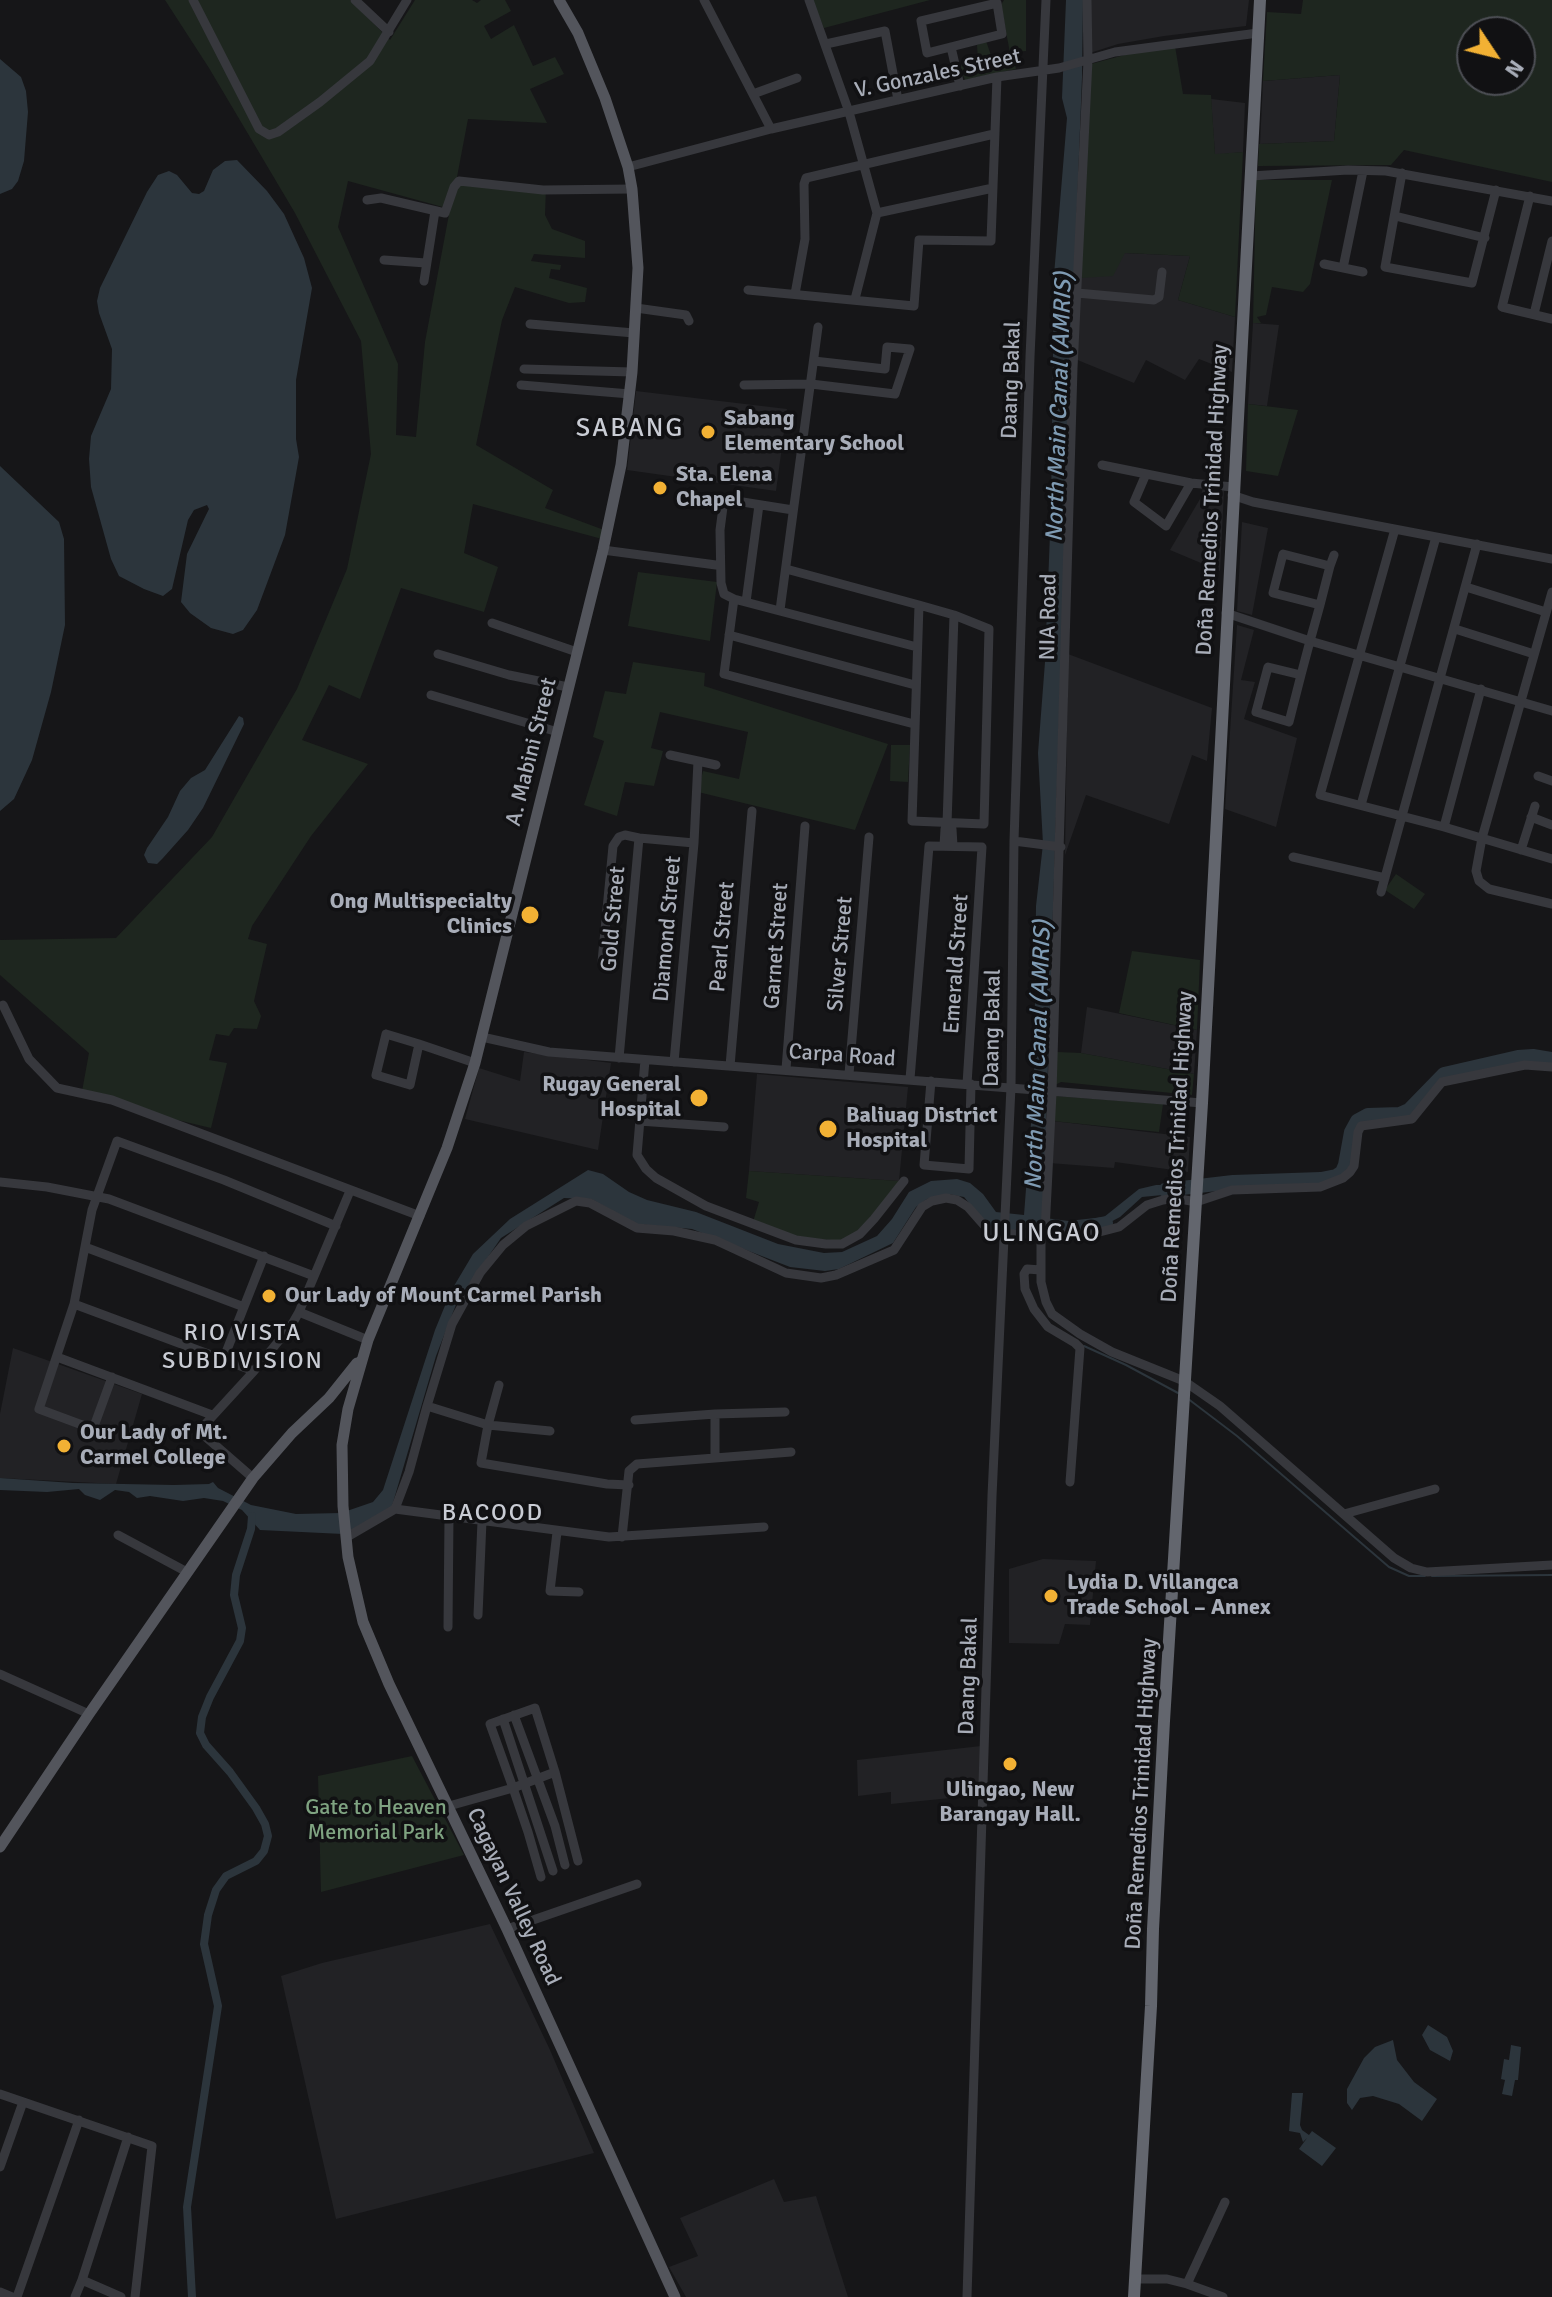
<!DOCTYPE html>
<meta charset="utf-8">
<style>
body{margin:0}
#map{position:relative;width:1552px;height:2297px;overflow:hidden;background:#161618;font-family:Signika,sans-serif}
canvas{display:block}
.north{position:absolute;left:1456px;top:16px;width:80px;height:80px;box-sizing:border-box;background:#111113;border:2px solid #4d4f55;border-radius:50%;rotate:125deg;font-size:22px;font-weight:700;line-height:32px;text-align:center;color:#a8adb8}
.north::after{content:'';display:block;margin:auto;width:28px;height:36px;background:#f2b134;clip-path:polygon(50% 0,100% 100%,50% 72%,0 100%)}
</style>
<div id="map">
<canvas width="1552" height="2297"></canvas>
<div class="north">N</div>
</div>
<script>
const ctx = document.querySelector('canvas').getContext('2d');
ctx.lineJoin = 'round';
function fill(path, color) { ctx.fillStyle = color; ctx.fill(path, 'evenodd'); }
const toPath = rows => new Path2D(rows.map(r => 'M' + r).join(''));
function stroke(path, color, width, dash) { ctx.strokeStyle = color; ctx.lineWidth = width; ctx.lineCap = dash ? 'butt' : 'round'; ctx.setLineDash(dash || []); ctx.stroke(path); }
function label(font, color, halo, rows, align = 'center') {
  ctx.font = font + ' Signika,sans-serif'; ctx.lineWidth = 7; ctx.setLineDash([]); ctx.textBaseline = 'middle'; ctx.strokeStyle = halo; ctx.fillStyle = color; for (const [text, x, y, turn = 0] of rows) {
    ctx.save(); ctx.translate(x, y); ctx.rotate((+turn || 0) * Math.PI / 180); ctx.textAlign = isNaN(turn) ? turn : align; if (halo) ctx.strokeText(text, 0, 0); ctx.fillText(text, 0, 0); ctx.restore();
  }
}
fill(toPath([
 [1090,0,1249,0,1246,26,1164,36,1118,44,1090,53],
 [1340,75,1334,141,1260,144,1263,81],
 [1211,99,1245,103,1243,152,1215,155],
 [1124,253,1190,256,1178,300,1235,317,1232,372,1199,359,1185,380,1146,360,1134,383,1075,359,1081,278],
 [1253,323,1279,325,1267,406,1248,404],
 [636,391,787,409,776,491,627,470],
 [1203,488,1224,491,1220,571,1170,550,1200,499],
 [1242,522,1268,528,1252,615,1237,611],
 [1237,625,1254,630,1241,680,1255,682,1244,719,1297,738,1276,827,1225,809],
 [1068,654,1212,708,1207,761,1192,755,1169,824,1086,795,1065,855],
 [1087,1007,1197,1030,1194,1074,1081,1053],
 [524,1052,611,1063,598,1150,465,1119,479,1068,520,1081],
 [757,1074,908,1087,899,1181,749,1171],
 [1053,1121,1190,1137,1188,1172,1115,1162,1114,1168,1049,1163],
 [13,1348,142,1394,116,1484,0,1478,0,1414],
 [1043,1559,1096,1561,1090,1625,1065,1624,1059,1644,1009,1643,1009,1569],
 [981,1746,980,1795,891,1804,891,1792,858,1796,857,1760],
 [490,1924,550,2050,594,2153,336,2219,281,1976,322,1963],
 [774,2179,784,2202,816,2196,848,2297,686,2297,669,2267,698,2256,680,2218]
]), '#222225');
fill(toPath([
 [165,0,350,0,390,40,415,0,472,0,477,3,481,0,505,0,511,11,484,26,491,39,514,25,533,66,555,57,564,74,530,89,547,123,468,119,457,177,546,187,545,215,552,229,585,241,585,258,534,254,531,261,561,265,560,270,551,269,549,278,587,288,585,302,569,303,515,287,502,320,476,445,553,490,545,508,604,530,602,539,473,504,464,553,498,567,484,612,401,588,360,699,329,685,302,740,368,764,311,836,252,926,248,939,267,944,254,1001,261,1016,257,1029,234,1028,229,1036,216,1034,209,1060,227,1063,211,1128,81,1097,89,1053,0,975,0,940,116,938,212,837,297,689,347,569,371,454,361,341,295,213,209,68],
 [348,181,450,209,425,342,416,437,396,435,398,364,338,227],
 [812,0,930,0,824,28],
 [1004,0,1026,0,1026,51,1012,52,1016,69,965,80,959,65,978,61,977,45,986,41,992,58,1010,53,1001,5],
 [1303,0,1552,0,1552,182,1404,150,1391,165,1258,166,1259,144,1334,141,1340,75,1263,81,1267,12,1301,14],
 [1472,32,1520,32,1520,80,1472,80],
 [1175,46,1183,94,1211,95,1215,154,1243,152,1235,317,1178,300,1190,256,1125,253,1113,276,1081,278,1091,64,1143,50],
 [1256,180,1332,180,1310,284,1303,292,1272,287,1266,315,1257,317,1261,323,1253,323],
 [1248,404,1298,410,1278,476,1246,471],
 [638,572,717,582,710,641,628,626],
 [633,662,705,673,704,686,888,744,855,830,698,792,703,771,739,779,748,732,660,712,651,748,663,751,654,786,625,782,617,816,584,805,604,741,593,737,605,691,626,694],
 [891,745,910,745,908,782,890,781],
 [1396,874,1425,894,1414,909,1385,890],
 [1132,951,1200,960,1197,1030,1119,1013],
 [1057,1052,1081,1053,1194,1074,1192,1095,1061,1082,1055,1085],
 [1055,1096,1163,1104,1159,1132,1053,1121],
 [749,1171,899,1181,901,1188,847,1241,814,1239,778,1233,753,1222,759,1202,746,1198],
 [412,1756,464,1855,321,1892,318,1776]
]), '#1e261f');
fill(toPath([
 [1066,0,1083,0,1082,77,1069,412,1043,1220,1050,1223,1104,1217,1139,1189,1156,1185,1183,1185,1183,1193,1142,1197,1120,1217,1103,1226,1043,1226,1007,1231,990,1228,964,1197,948,1194,927,1199,916,1207,893,1243,839,1269,825,1271,790,1267,692,1229,637,1224,591,1199,564,1198,501,1238,457,1302,436,1356,392,1506,383,1516,343,1534,260,1530,242,1510,223,1501,204,1498,183,1501,150,1496,137,1498,129,1492,115,1490,100,1500,85,1495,79,1489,47,1492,0,1490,0,1478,73,1483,174,1485,209,1484,213,1482,218,1488,251,1505,296,1514,341,1513,373,1502,383,1490,435,1330,451,1291,473,1254,510,1219,588,1170,603,1174,629,1192,647,1200,696,1212,778,1244,824,1253,842,1252,877,1236,892,1219,909,1192,931,1181,957,1179,970,1183,983,1194,996,1212,1024,1215,1034,1084,1036,906,1043,844,1038,753,1045,662,1051,508,1054,275,1067,118,1062,98],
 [0,59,21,77,26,91,28,112,24,161,18,181,12,189,0,194],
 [237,160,267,191,284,214,304,258,312,288,296,380,296,439,299,457,285,535,257,610,243,630,233,634,211,628,190,613,181,602,187,554,206,515,209,509,207,505,194,510,188,520,172,589,163,596,144,589,119,576,111,559,91,487,89,459,91,436,111,389,112,349,99,313,97,301,100,288,147,192,158,175,169,171,177,175,192,193,199,194,204,191,213,170,225,161],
 [0,466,59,522,64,539,65,625,51,692,32,760,14,799,0,811],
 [239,716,243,718,244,724,203,808,188,830,163,858,157,864,148,863,144,855,147,848,168,817,180,791,191,778,205,770],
 [1428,2025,1447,2037,1453,2051,1450,2061,1430,2050,1422,2035],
 [1393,2040,1397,2060,1414,2082,1437,2099,1422,2121,1399,2104,1373,2096,1360,2098,1352,2110,1347,2103,1347,2089,1364,2058,1375,2047],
 [1511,2045,1521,2047,1518,2080,1515,2080,1512,2096,1502,2094,1505,2080,1501,2079,1504,2059,1509,2060],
 [1292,2093,1303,2093,1300,2125,1302,2130,1309,2135,1312,2131,1336,2148,1322,2166,1299,2149,1307,2138,1303,2142,1300,2133,1289,2131]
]), '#2c353c');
stroke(toPath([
 [1084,1346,1126,1365,1178,1393],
 [1187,1398,1237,1436,1389,1567,1409,1576,1425,1576],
 [1432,1576,1552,1575]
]), '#2c353c', 2);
stroke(toPath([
 [192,2297,187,2207,218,2006,204,1944,208,1915,216,1890,226,1876,256,1861,264,1851,268,1836,265,1824,256,1808,230,1772,206,1745,200,1733,202,1717,210,1697,240,1641,242,1628,234,1595,236,1575,251,1529,252,1516]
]), '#2c353c', 8);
stroke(toPath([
 [1165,1190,1233,1182,1321,1179,1336,1176,1342,1172,1345,1165,1351,1132,1357,1121,1368,1115,1400,1114,1409,1110,1444,1074,1518,1057,1533,1056,1552,1059],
 [1044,1225,1076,1229,1106,1223]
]), '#2c353c', 14);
stroke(toPath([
 [193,0,259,129,269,135,278,132,320,102,370,61,407,0],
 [355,0,389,32],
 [704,0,771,129],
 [809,0,849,112,877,213,855,299],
 [1087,0,1088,60,1073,368,1052,1093,1045,1231,1041,1233,1041,1282,1046,1302,1052,1314,1080,1334,1112,1352,1184,1381,1220,1406,1394,1558,1411,1568,1427,1572,1552,1565],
 [997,3,1002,34,927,53,921,21,997,3],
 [826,44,885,31,898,100],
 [951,47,960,86],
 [753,94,797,78],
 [628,167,771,129,997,77,1059,68,1115,52,1258,33],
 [1402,173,1385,267,1472,283,1496,190],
 [1251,176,1348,170,1386,171,1552,201],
 [1530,196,1502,307,1552,319],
 [367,200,381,198,445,213,454,187,459,181,543,190,632,189],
 [877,213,993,188],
 [1395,216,1485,238],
 [384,260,426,263],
 [1324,264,1363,272],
 [1343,268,1363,171],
 [424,281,435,211],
 [748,290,914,306,919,240,991,241,997,77],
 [1077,293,1154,300,1159,297,1162,272],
 [795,294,805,239,804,184,806,178,994,134],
 [636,308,686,315,689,321],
 [1534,314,1552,241],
 [530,324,634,333],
 [524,369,632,372],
 [521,385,630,394],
 [744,385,811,384,895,394,910,349,887,347,885,369,814,361],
 [1102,465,1191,483,1233,487],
 [1146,474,1134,502,1166,526,1191,483],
 [1232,495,1253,502,1552,559],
 [793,510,730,500,723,507,720,530,721,583,724,594,734,599,917,647],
 [1395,529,1320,795,1444,827,1552,859],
 [603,550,716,565],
 [786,569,919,605,954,615,989,629,984,824,912,821,919,605],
 [1466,587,1546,612],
 [1552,592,1482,838,1476,871,1479,881,1489,889,1552,904],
 [734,599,724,674,914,724],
 [746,602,759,505],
 [1320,605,1273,593,1283,554,1330,566],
 [780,610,818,327],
 [1226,613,1310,641,1552,711],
 [492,623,577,652],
 [1455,629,1534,654],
 [729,635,915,685],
 [438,654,509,675,568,687],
 [1301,675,1268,667,1256,712,1289,722,1301,675,1310,641,1320,605,1330,566,1334,555],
 [431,695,558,732],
 [670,755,698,761],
 [1538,776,1552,781],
 [1361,805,1436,537],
 [1531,817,1552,825],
 [947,824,952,829,953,846],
 [1444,827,1481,689],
 [1014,841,1061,847],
 [944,846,945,829,947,824,954,615],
 [1521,850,1535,806],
 [1293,857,1385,878],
 [1381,892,1477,544],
 [602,962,613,846,619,837,625,835,639,838],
 [3,1005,29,1059,57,1088,112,1100,420,1216],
 [386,1034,419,1044,410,1085,376,1075,386,1034],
 [482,1037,549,1052,1202,1103],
 [419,1044,475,1063],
 [619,1058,639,838,694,843],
 [645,1060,637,1155,646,1169,656,1178,706,1206,796,1240,826,1244,842,1244,860,1234,874,1219,904,1181],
 [674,1062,694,843,698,761,716,765],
 [730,1066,752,811],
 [786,1069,805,826],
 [849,1074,869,837],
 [910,1079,929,846,982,847,967,1084],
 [931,1081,924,1165,969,1169,971,1084],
 [639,1121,724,1127],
 [0,1182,47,1187,109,1199,314,1276],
 [85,1247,244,1307],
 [1041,1270,1027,1269,1024,1274,1025,1289,1034,1309,1048,1327,1075,1343,1080,1348,1070,1482],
 [74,1304,254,1371],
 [299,1312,368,1340],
 [57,1357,212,1415],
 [223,1360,264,1256],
 [112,1377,93,1429,39,1409,74,1304,92,1210,117,1141,224,1180,336,1226],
 [499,1385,488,1425,481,1463,607,1484,629,1485],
 [427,1406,452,1324,480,1273,503,1245,526,1226,576,1201,590,1203,637,1228,674,1231,715,1240,786,1273,821,1278,836,1275,894,1250,922,1207,932,1201,946,1198,957,1200,968,1207,990,1232,995,1234,1092,1234,1119,1227,1147,1205,1163,1200,1175,1198,1196,1202,1232,1190,1320,1187,1343,1178,1350,1172,1354,1166,1358,1132,1361,1126,1412,1119,1442,1082,1525,1065,1552,1067],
 [715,1414,785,1412],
 [715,1458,791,1452],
 [253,1478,199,1431,254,1371,291,1326,299,1312,350,1191],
 [395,1509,409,1472,427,1406,488,1425,550,1431],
 [1344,1514,1435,1489],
 [557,1532,550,1591,579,1592],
 [118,1535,187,1572],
 [347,1537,395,1509,609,1537,764,1527],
 [622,1537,629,1471,637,1464,715,1458,715,1414,635,1420],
 [478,1615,482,1521],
 [448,1627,449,1516],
 [0,1674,89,1714],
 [514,1715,555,1826,565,1865],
 [503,1719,553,1871],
 [555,1772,578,1861],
 [449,1806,513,1788,555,1772,535,1708,490,1724,513,1788,528,1832,541,1877],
 [507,1929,637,1884],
 [0,2094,152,2146,135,2297],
 [0,2167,23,2102],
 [1135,2279,1167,2279,1187,2284,1225,2202],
 [82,2280,128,2137],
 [1187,2284,1223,2297],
 [0,2292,12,2297],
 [17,2297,79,2120],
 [75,2297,82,2280,121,2297],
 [967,2297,992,1496,1011,1087,1014,841,1030,357,1046,0]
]), '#37383d', 9);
stroke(toPath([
 [559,0,578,33,605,98,628,167,632,189,638,268,632,372,621,465,603,550,475,1063,447,1148,368,1340,348,1409,342,1445,343,1506,348,1557,363,1622,389,1684,507,1929,675,2297],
 [0,1847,89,1714,253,1478,292,1433,329,1398,357,1363]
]), '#53555c', 11);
stroke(toPath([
 [1134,2297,1151,2006,1153,1929,1164,1721,1202,1103,1260,0]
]), '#63666e', 12);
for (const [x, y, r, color] of [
 [708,432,8,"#f2b134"],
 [660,488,8,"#f2b134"],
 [530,915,10,"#f2b134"],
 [699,1098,10,"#f2b134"],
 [828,1129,10,"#f2b134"],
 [269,1296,8,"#f2b134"],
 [64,1446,8,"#f2b134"],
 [1051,1596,8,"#f2b134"],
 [1010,1764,8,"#f2b134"]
]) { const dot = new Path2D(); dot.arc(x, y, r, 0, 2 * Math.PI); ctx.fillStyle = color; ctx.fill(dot); stroke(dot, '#111113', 3); }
label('22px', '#a8adb8', '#111113', [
 ["V. Gonzales Street",938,74,-12],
 ["Daang Bakal",1012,380,-88],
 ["Doña Remedios Trinidad Highway",1213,500,-87],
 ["NIA Road",1049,617,-89],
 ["A. Mabini Street",532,752,-76],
 ["Gold Street",614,919,-85],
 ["Diamond Street",668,929,-85],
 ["Pearl Street",723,937,-85],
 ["Garnet Street",777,946,-86],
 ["Silver Street",841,954,-85],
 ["Emerald Street",957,964,-86],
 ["Daang Bakal",993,1028,-89],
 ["Carpa Road",842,1056,4],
 ["Doña Remedios Trinidad Highway",1178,1147,-87],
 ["Daang Bakal",969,1676,-88],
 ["Doña Remedios Trinidad Highway",1142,1794,-87],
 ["Cagayan Valley Road",513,1897,65]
]);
label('bold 22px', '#a8adb8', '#111113', [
 ["Sabang",724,419],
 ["Elementary School",724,444],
 ["Sta. Elena",676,475],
 ["Chapel",676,500],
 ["Ong Multispecialty",512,902,"right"],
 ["Clinics",512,927,"right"],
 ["Rugay General",681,1085,"right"],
 ["Hospital",681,1110,"right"],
 ["Baliuag District",846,1116],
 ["Hospital",846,1141],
 ["Our Lady of Mount Carmel Parish",285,1296],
 ["Our Lady of Mt.",80,1433],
 ["Carmel College",80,1458],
 ["Lydia D. Villangca",1067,1583],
 ["Trade School – Annex",1067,1608],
 ["Ulingao, New",1010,1790,"center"],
 ["Barangay Hall.",1010,1815,"center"]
], 'left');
label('22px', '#7fa381', '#111113', [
 ["Gate to Heaven",376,1808],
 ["Memorial Park",376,1833]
]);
label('italic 24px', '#7f9bb3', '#111113', [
 ["North Main Canal (AMRIS)",1060,407,-88],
 ["North Main Canal (AMRIS)",1039,1055,-88]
]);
ctx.letterSpacing = '2px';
label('24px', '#c9ccd4', '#111113', [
 ["RIO VISTA",243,1334],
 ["SUBDIVISION",243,1362],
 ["BACOOD",493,1514]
]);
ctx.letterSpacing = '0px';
ctx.letterSpacing = '2px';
label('26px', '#c9ccd4', '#111113', [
 ["SABANG",630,429],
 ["ULINGAO",1042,1234]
]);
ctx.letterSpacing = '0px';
</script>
